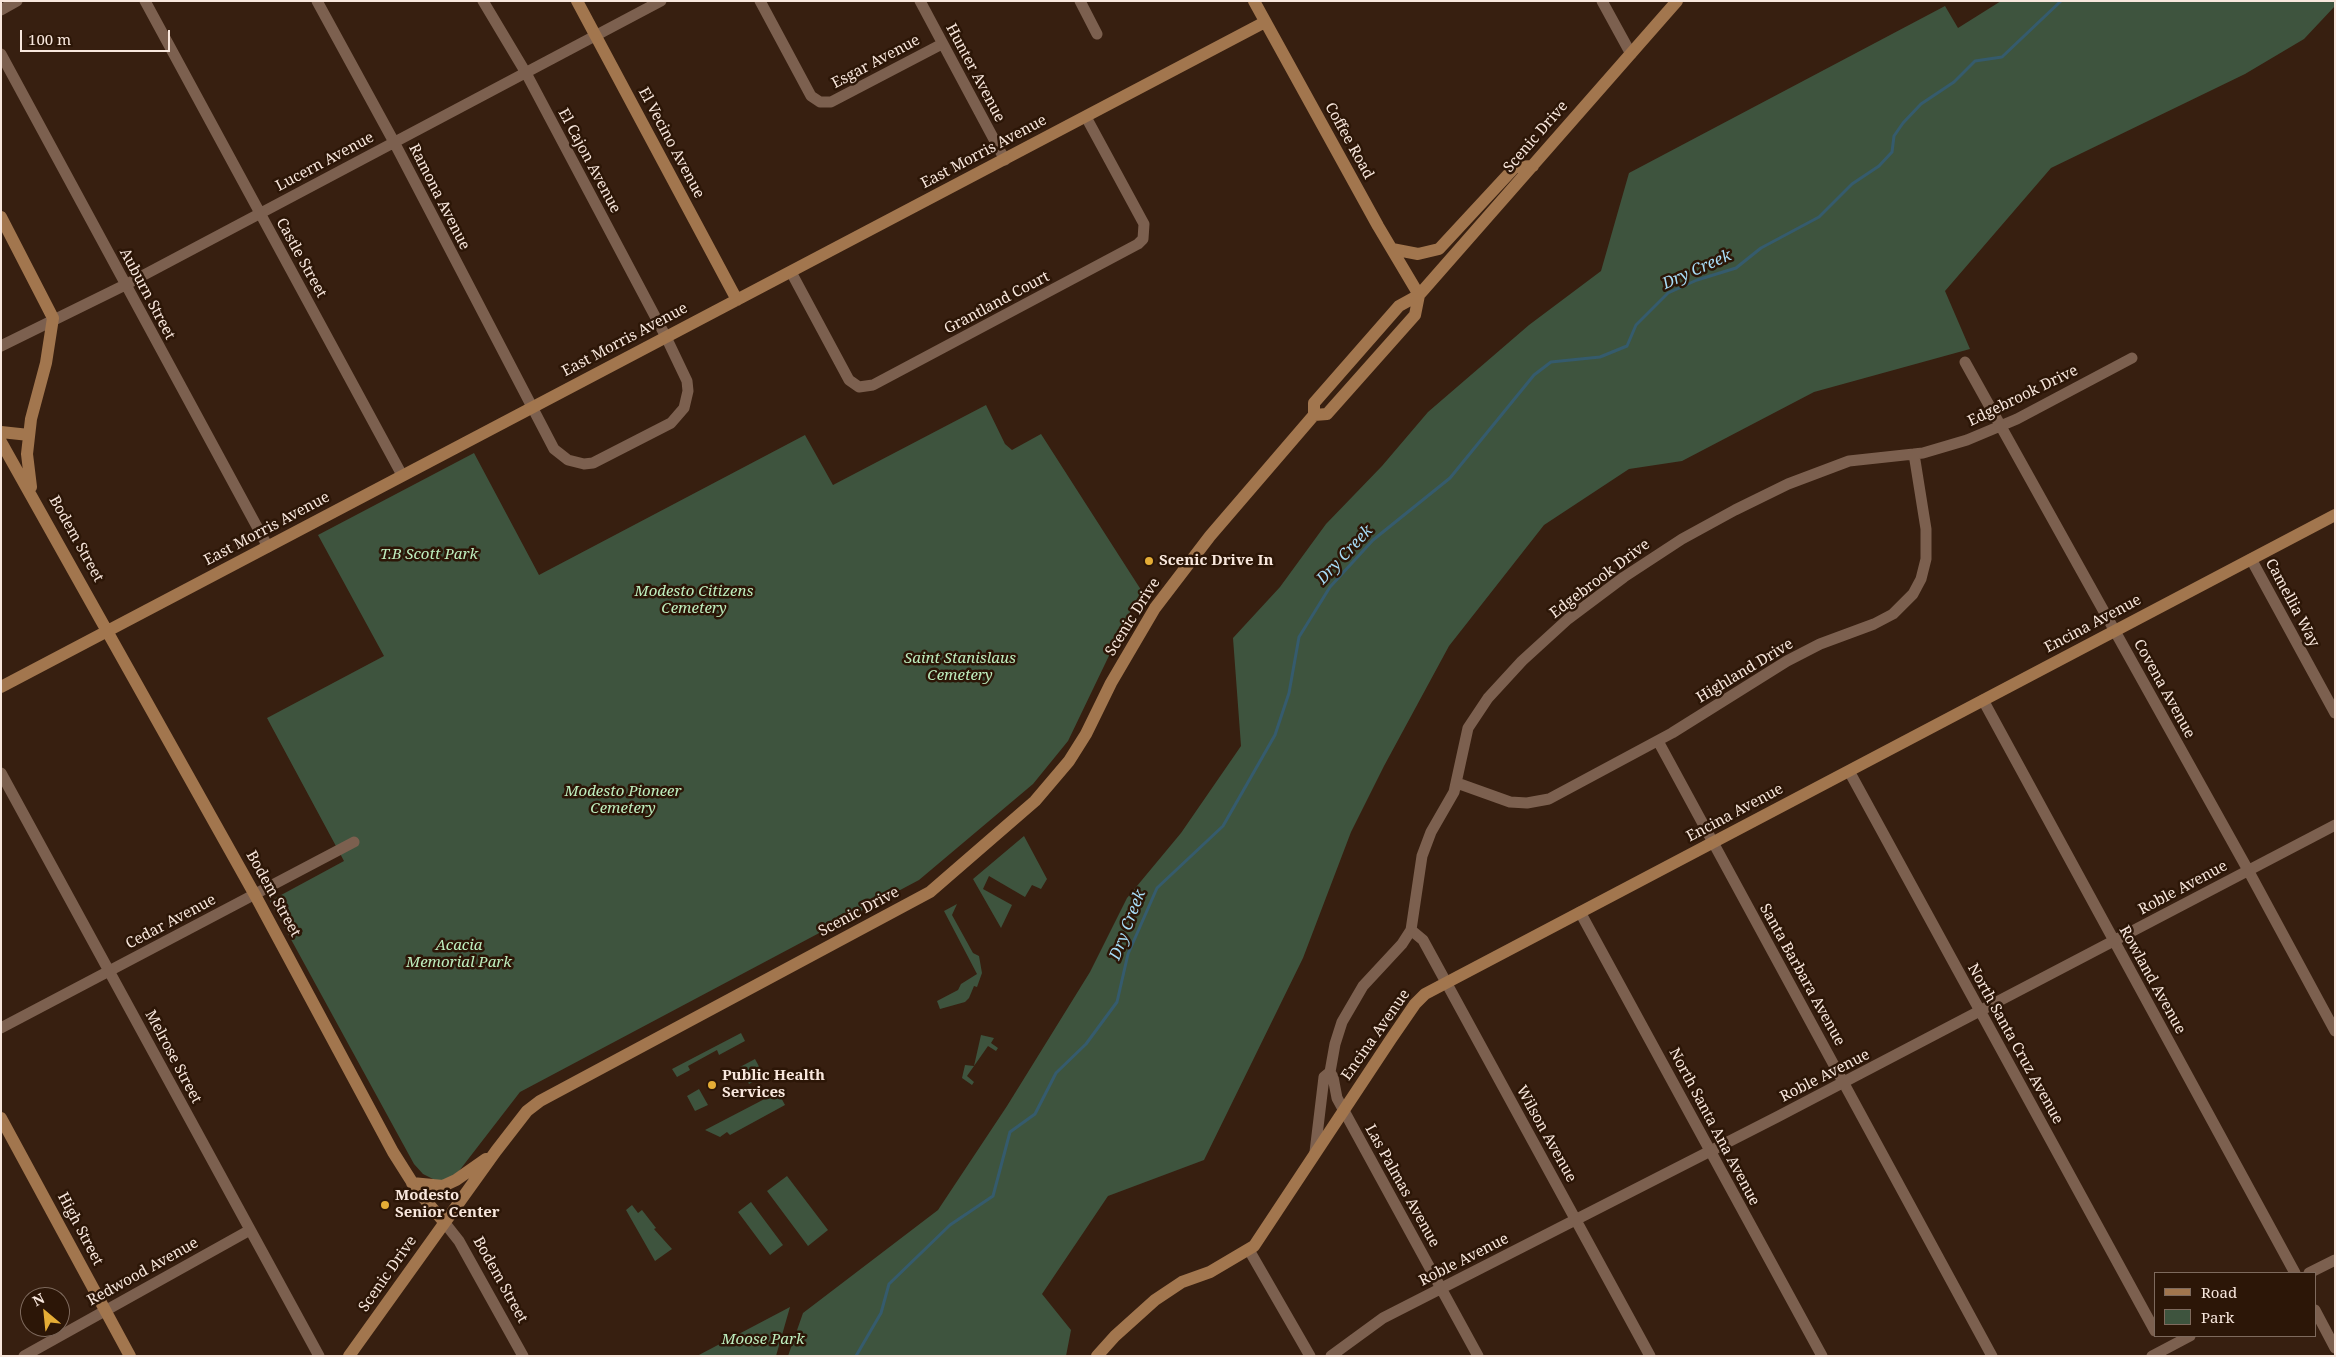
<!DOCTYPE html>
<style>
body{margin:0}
#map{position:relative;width:2336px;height:1357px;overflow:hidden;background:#371f10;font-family:"Noto Serif",serif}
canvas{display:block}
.frame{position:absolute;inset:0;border:2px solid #f8e7dd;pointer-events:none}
.legend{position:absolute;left:2154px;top:1272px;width:162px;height:65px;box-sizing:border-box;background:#2c1607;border:1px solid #7e6a5d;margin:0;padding:6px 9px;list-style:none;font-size:15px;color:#f8e7dd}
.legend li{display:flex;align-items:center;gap:10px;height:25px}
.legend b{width:25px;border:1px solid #7e6a5d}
.north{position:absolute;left:20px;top:1287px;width:50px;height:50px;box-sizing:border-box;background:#2c1607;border:1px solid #7e6a5d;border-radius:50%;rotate:332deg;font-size:14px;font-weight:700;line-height:20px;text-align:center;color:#f8e7dd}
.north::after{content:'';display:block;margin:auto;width:18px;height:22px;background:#e5ad36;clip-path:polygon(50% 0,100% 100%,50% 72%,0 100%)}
.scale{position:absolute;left:20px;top:30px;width:150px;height:22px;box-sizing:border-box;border:2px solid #f8e7dd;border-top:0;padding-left:6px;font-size:15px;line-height:18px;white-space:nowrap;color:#f8e7dd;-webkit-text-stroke:4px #2c1607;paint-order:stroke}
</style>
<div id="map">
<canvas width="2336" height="1357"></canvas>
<div class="frame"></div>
<ul class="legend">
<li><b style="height:6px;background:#a2764e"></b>Road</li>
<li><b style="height:14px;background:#3e543e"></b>Park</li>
</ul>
<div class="north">N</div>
<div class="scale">100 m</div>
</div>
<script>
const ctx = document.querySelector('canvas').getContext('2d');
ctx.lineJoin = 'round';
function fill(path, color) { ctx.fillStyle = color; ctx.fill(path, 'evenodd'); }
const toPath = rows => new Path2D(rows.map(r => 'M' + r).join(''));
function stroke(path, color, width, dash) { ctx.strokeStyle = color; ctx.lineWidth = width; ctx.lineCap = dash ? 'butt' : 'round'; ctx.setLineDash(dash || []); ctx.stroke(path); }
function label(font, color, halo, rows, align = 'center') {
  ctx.font = font + ' "Noto Serif",serif'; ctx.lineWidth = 5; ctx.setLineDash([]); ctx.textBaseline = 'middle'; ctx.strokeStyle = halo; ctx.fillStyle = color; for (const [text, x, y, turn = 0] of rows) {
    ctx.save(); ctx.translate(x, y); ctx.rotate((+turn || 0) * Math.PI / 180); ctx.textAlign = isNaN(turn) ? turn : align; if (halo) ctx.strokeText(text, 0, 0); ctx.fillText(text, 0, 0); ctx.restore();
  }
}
fill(toPath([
 [2001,1,2335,1,2335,6,2304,39,2245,74,2051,168,1945,291,1970,349,1814,392,1682,461,1629,469,1544,525,1449,646,1384,766,1351,832,1303,958,1204,1160,1108,1196,1042,1294,1071,1330,1066,1356,788,1356,803,1313,938,1210,1007,1106,1090,972,1127,898,1181,833,1241,746,1233,638,1280,587,1326,524,1382,466,1428,412,1529,325,1601,271,1629,173,1945,6,1958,28],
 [986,405,1005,444,1012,450,1041,434,1143,593,1130,612,1068,741,1033,784,919,880,520,1092,459,1171,446,1180,435,1180,423,1174,414,1164,270,901,344,861,267,718,384,656,318,535,474,453,539,575,805,435,833,485],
 [1024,836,1047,879,1041,889,1032,885,1025,897,989,876,983,889,1012,905,1001,928,973,879],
 [957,904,952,915,973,953,979,956,982,973,977,987,974,986,969,998,965,1002,940,1009,937,1001,958,990,961,984,977,974,944,911],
 [741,1033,745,1041,719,1055,717,1050,688,1066,690,1070,677,1077,672,1069],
 [981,1035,994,1038,991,1043,998,1048,996,1051,988,1046,967,1076,974,1082,972,1085,962,1078,965,1065,974,1066],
 [755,1059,764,1076,749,1084,740,1067],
 [699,1089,708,1105,695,1111,687,1096],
 [778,1092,785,1105,730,1135,727,1132,720,1137,705,1130],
 [787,1176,828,1230,808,1246,767,1191],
 [751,1202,783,1245,770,1255,738,1212],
 [632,1205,638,1213,642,1210,656,1228,654,1229,672,1249,655,1261,626,1210],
 [790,1307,776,1356,697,1356]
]), '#3e543e');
stroke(toPath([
 [856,1356,881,1313,889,1284,950,1225,993,1196,1010,1132,1035,1114,1056,1073,1086,1044,1117,1002,1128,954,1157,888,1223,826,1275,735,1289,693,1299,637,1330,587,1373,540,1450,478,1534,375,1551,362,1600,357,1627,346,1636,325,1668,293,1697,280,1736,268,1761,248,1819,217,1852,184,1879,166,1892,152,1894,136,1903,123,1921,104,1954,82,1975,61,2002,57,2061,1]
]), '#355b6d', 3);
stroke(toPath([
 [145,1,402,475],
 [317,1,394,142,554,449,568,460,584,464,593,463,671,423,684,408,688,391,687,381,666,337,526,73,483,1],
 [760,1,811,96,820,102,831,102,942,44],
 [920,1,1005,160],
 [1080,1,1097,34],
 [1602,1,1631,54],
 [1,10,17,1],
 [1,54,268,547],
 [791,272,849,380,859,387,873,385,1138,244,1143,239,1144,224,1086,117],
 [1,346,125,285,661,1],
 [1965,362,2248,870,2335,1031],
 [2251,559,2335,713],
 [1983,700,2295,1273],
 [1658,741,1992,1356],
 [1849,771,2155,1331],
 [1,773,319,1356],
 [1457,783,1510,802,1527,803,1549,799,1672,733,1787,661,1820,644,1874,624,1893,614,1913,594,1921,579,1926,559,1926,529,1914,454],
 [1580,912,1822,1356],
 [1411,930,1423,940,1650,1356],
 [1,1028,354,842],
 [1330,1072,1333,1077,1337,1098,1478,1356],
 [1315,1152,1324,1077,1330,1072,1335,1044,1342,1022,1363,986,1402,944,1411,930,1422,856,1431,832,1454,792,1468,728,1488,698,1522,661,1568,619,1624,577,1682,539,1735,510,1788,484,1849,461,1923,453,1967,440,2017,419,2132,358],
 [444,1222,459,1241,523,1356],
 [1249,1250,1310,1356],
 [2309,1273,2335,1260],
 [2315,1310,2335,1348],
 [24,1356,250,1230],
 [1331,1356,1383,1318,1777,1117,2335,825],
 [2152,1356,2190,1336]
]), '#7c604f', 11);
stroke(toPath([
 [577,1,737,300],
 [1254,1,1378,226,1419,295],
 [1,217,53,318,46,363,31,419,27,454,31,487],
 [1392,249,1418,254,1439,249,1515,167,1533,166],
 [1314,415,1327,414,1415,315,1419,295],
 [1,432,29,435],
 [1,442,255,895,393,1152,417,1190,444,1222],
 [1,687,1265,22],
 [1,1118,130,1356],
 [412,1183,443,1186,456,1180,486,1159],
 [349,1356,496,1151,527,1111,540,1101,930,892,1035,801,1069,761,1086,734,1111,683,1155,608,1210,536,1314,415,1314,403,1399,306,1419,295,1677,1],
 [1097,1356,1115,1336,1155,1300,1182,1282,1210,1272,1254,1246,1391,1039,1415,1004,1425,994,2335,515]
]), '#a2764e', 12);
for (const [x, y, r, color] of [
 [1149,561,5,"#e5ad36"],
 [712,1085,5,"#e5ad36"],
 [385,1205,5,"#e5ad36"]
]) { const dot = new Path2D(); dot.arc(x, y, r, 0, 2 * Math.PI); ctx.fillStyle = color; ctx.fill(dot); stroke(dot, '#2c1607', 2); }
label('15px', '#f8e7dd', '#2c1607', [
 ["Esgar Avenue",876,62,-28],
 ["Hunter Avenue",975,73,62],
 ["Scenic Drive",1536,137,-49],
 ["Coffee Road",1349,141,61],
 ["El Vecino Avenue",671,143,62],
 ["East Morris Avenue",984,152,-28],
 ["El Cajon Avenue",589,161,62],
 ["Lucern Avenue",325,162,-28],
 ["Ramona Avenue",439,197,63],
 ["Castle Street",301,258,61],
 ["Auburn Street",147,294,62],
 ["Grantland Court",997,303,-28],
 ["East Morris Avenue",625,340,-28],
 ["Edgebrook Drive",2023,396,-26],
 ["East Morris Avenue",267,529,-28],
 ["Bodem Street",76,539,61],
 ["Edgebrook Drive",1600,579,-37],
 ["Camellia Way",2292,603,62],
 ["Scenic Drive",1133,617,-58],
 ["Encina Avenue",2093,624,-28],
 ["Highland Drive",1745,671,-31],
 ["Covena Avenue",2164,689,61],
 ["Encina Avenue",1735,813,-28],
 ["Roble Avenue",2183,888,-28],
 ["Bodem Street",273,894,61],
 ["Scenic Drive",859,912,-28],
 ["Cedar Avenue",171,922,-28],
 ["Santa Barbara Avenue",1802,975,61],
 ["Rowland Avenue",2152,980,61],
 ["Encina Avenue",1376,1035,-55],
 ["North Santa Cruz Avenue",2015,1044,61],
 ["Melrose Street",173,1057,62],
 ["Roble Avenue",1825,1076,-27],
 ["North Santa Ana Avenue",1714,1127,62],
 ["Wilson Avenue",1546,1134,61],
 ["Las Palmas Avenue",1402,1186,61],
 ["High Street",80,1229,62],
 ["Roble Avenue",1464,1260,-27],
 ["Redwood Avenue",143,1272,-29],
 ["Scenic Drive",388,1274,-55],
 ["Bodem Street",500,1280,61]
]);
label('italic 15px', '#beeebe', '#2c1607', [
 ["T.B Scott Park",429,555],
 ["Modesto Citizens",694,592],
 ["Cemetery",694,609],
 ["Saint Stanislaus",960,659],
 ["Cemetery",960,676],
 ["Modesto Pioneer",623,792],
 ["Cemetery",623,809],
 ["Acacia",459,946],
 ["Memorial Park",459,963],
 ["Moose Park",763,1340]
]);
label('bold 15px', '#f8e7dd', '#2c1607', [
 ["Scenic Drive In",1159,561],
 ["Public Health",722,1076],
 ["Services",722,1093],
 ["Modesto",395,1196],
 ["Senior Center",395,1213]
], 'left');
label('italic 16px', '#a7dcf7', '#2c1607', [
 ["Dry Creek",1697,270,-24],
 ["Dry Creek",1345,555,-47],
 ["Dry Creek",1128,925,-69]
]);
</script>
